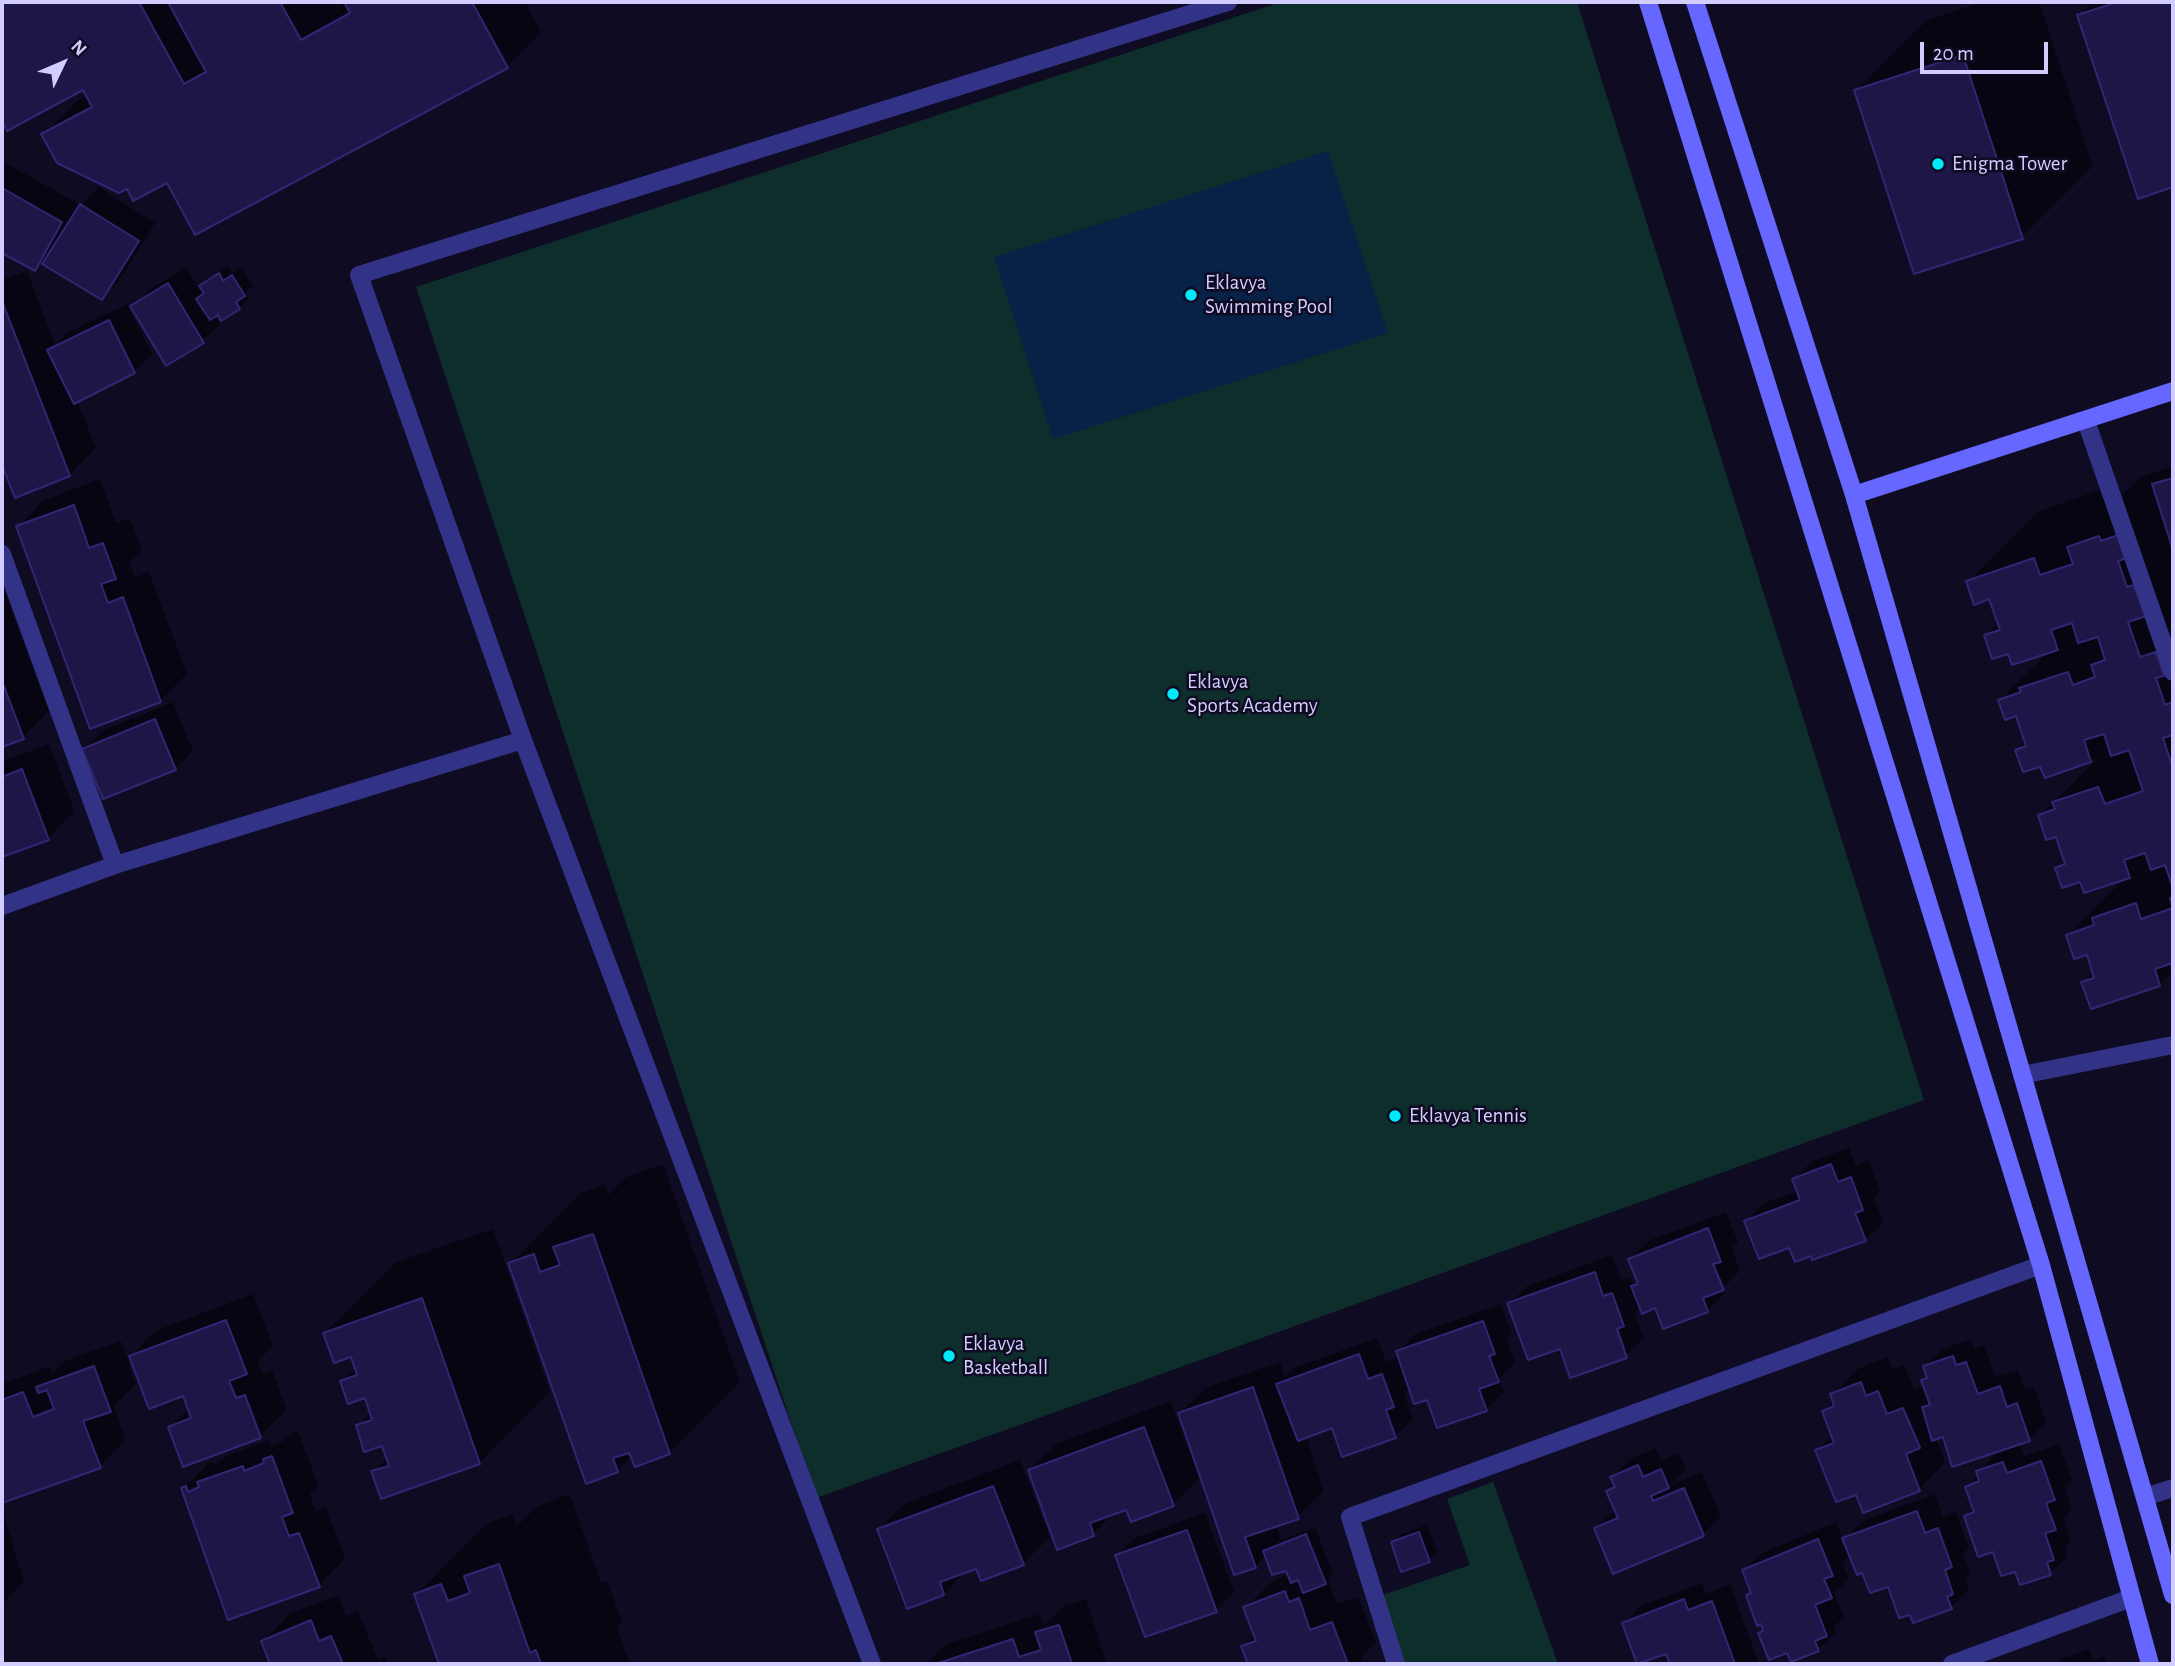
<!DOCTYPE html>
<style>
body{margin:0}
#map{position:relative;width:2175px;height:1666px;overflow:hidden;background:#0f0b23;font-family:"Alegreya Sans",sans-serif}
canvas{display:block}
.frame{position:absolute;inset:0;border:4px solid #d1ceff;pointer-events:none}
.north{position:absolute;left:28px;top:28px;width:70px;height:70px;-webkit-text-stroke:5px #0f0b23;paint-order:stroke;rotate:46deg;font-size:19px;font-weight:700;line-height:28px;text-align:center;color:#d1ceff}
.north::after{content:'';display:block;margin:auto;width:24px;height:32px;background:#d1ceff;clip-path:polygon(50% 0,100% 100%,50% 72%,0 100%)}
.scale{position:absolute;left:1920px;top:42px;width:128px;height:32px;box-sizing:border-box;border:4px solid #d1ceff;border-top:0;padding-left:9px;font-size:21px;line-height:24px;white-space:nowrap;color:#d1ceff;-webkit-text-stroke:5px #0f0b23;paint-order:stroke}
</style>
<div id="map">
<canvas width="2175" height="1666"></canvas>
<div class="frame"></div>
<div class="north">N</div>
<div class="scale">20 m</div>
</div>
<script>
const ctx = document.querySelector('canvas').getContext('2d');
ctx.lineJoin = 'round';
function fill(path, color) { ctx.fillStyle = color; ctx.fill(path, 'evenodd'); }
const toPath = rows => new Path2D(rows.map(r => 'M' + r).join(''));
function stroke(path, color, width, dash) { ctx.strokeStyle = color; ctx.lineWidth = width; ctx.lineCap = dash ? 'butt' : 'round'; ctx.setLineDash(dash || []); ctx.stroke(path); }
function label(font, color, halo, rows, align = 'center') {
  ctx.font = font + ' "Alegreya Sans",sans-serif'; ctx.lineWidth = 5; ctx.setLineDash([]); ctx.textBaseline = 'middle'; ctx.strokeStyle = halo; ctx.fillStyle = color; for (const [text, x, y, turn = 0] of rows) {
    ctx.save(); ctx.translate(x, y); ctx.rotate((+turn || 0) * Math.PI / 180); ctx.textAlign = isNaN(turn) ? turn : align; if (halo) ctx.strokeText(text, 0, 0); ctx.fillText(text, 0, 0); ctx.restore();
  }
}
fill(toPath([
 [1281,2,1577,2,1924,1100,816,1498,416,287],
 [1493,1482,1558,1664,1404,1664,1380,1596,1470,1565,1447,1499]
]), '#0e2e2b');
fill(toPath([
 [1328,151,1388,333,1053,439,994,257]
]), '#072147');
fill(toPath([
 [2,2,333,2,336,7,345,2,525,2,541,32,507,67,167,180,128,186,43,135,78,100,88,95,84,88,8,128,2,118],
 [1982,2,2039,2,2093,166,2022,237,1856,90,1927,20],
 [2093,2,2173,2,2173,186,2139,197,2079,15],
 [4,162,81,205,99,187,155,223,119,281,101,298,48,256,34,269,2,251,2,164],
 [228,266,232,273,241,267,253,286,244,294,248,299,239,308,215,315,220,324,202,341,132,306,150,289,186,267,203,294,205,292,201,286],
 [27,271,55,345,67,333,127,304,152,354,134,372,77,400,96,448,69,475,16,495,2,460,2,280],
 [2173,466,2173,971,2160,985,2083,982,2094,972,2088,953,2068,935,2126,877,2081,880,2057,868,2066,859,2057,835,2040,815,2097,759,2046,776,2042,764,2017,750,2026,741,2017,714,2000,700,2049,651,2009,652,1986,635,1999,622,1991,597,1968,582,2039,511,2105,488,2111,506,2140,477],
 [100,479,116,523,130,518,142,551,129,563,135,577,149,572,187,674,160,701,18,527,44,500],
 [2,585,49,711,23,738,2,746],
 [173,702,193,751,175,769,84,749,102,731],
 [49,744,75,812,48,838,2,855,2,761],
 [1849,1148,1856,1165,1869,1160,1880,1191,1874,1197,1883,1222,1865,1240,1811,1254,1790,1245,1746,1221,1764,1203,1798,1191,1794,1179,1812,1161],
 [663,1164,740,1382,669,1453,632,1456,617,1471,510,1264,581,1193,605,1184,608,1195,626,1177],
 [1726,1212,1738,1242,1732,1248,1740,1271,1723,1288,1725,1293,1707,1311,1656,1306,1641,1307,1635,1314,1644,1338,1626,1356,1561,1347,1509,1304,1527,1286,1612,1255,1621,1280,1630,1277,1634,1286,1639,1281,1630,1259,1648,1241],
 [1615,1321,1626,1349,1622,1349,1612,1322],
 [493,1229,550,1392,479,1463,373,1472,388,1457,383,1443,358,1426,371,1412,366,1395,342,1382,356,1368,352,1355,325,1333,396,1262],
 [253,1294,273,1346,258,1361,263,1373,272,1370,287,1410,260,1436,170,1427,189,1408,184,1393,131,1356,157,1330],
 [1501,1304,1512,1334,1507,1339,1515,1363,1499,1379,1504,1392,1486,1409,1428,1397,1410,1388,1404,1394,1413,1419,1395,1436,1343,1455,1333,1426,1306,1436,1324,1491,1298,1517,1276,1525,1281,1540,1315,1527,1333,1574,1328,1579,1337,1604,1358,1597,1376,1642,1362,1656,1363,1664,1250,1664,1243,1647,1255,1635,1245,1608,1272,1581,1289,1574,1287,1568,1266,1555,1255,1567,1202,1476,1173,1505,1127,1508,1116,1511,1093,1534,1030,1470,1056,1444,1171,1401,1188,1448,1191,1447,1180,1413,1206,1387,1280,1362,1285,1377,1296,1367,1377,1338,1386,1362,1399,1357,1398,1352,1415,1334],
 [1971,1339,1974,1349,1984,1345,1995,1377,2018,1370,2025,1390,2034,1387,2046,1422,2029,1440,2020,1443,2024,1456,2059,1444,2072,1481,2065,1488,2072,1510,2064,1519,2071,1541,2065,1547,2068,1556,2050,1573,2017,1570,1995,1550,1966,1516,1974,1509,1967,1487,1979,1475,1978,1472,2001,1449,1944,1435,1936,1438,1945,1463,1919,1489,1857,1492,1817,1451,1833,1435,1824,1411,1834,1401,1832,1395,1859,1368,1888,1357,1893,1370,1904,1365,1914,1389,1925,1385,1923,1381,1928,1376,1925,1366,1943,1349],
 [121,1341,136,1384,114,1406,126,1440,100,1466,2,1502,2,1384,50,1366,52,1373,64,1361],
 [298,1431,318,1485,310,1494,316,1511,326,1507,345,1559,319,1586,183,1489,209,1462,212,1461,214,1466,226,1456,269,1440,271,1445,283,1441,291,1433],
 [1656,1448,1661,1460,1679,1453,1686,1469,1669,1486,1702,1472,1721,1516,1703,1534,1596,1528,1616,1509,1608,1492,1615,1484,1612,1477,1630,1459],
 [1020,1460,1050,1537,1023,1564,977,1567,966,1571,943,1594,879,1529,906,1503],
 [570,1494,601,1583,607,1580,622,1622,617,1627,630,1664,441,1664,416,1594,487,1523,512,1514,517,1526,537,1506],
 [1935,1494,1943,1517,1956,1512,1969,1548,1963,1554,1970,1575,1965,1580,1969,1590,1951,1608,1911,1612,1889,1584,1863,1570,1851,1555,1842,1564,1849,1579,1834,1593,1844,1617,1834,1627,1836,1632,1818,1649,1788,1651,1760,1633,1765,1629,1748,1595,1752,1591,1744,1570,1762,1553,1836,1522,1843,1540,1862,1521],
 [1205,1513,1234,1592,1216,1610,1117,1556,1135,1538],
 [4,1514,24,1582,2,1605,2,1515],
 [1427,1525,1437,1552,1429,1561,1393,1543,1401,1534],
 [1702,1583,1706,1594,1730,1584,1759,1664,1672,1664,1667,1651,1624,1623,1642,1605],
 [338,1595,346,1616,358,1611,378,1660,385,1657,388,1664,265,1664,271,1662,263,1641,289,1614],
 [1086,1599,1107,1664,926,1664,946,1644,1040,1614,1044,1626,1064,1606],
 [2089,1649,2094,1661,2104,1656,2107,1664,2055,1664,2060,1659]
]), '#0007');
const building = toPath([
 [2,2,139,2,184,84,206,72,168,2,280,2,301,40,350,13,344,2,472,2,508,68,195,235,167,183,133,201,127,189,119,193,57,163,41,134,92,107,83,90,7,131,2,121,2,2],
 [2118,2,2173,2,2173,187,2138,199,2077,15,2118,2],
 [1963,55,2023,239,1914,274,1854,90,1963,55],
 [2,188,62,222,35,271,2,253,2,188],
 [80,204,139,241,102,300,42,264,80,204],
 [219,273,223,281,232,275,245,296,236,302,240,309,221,321,218,315,210,320,196,299,204,293,199,286,219,273],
 [168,283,204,343,166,366,130,306,168,283],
 [2,301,70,476,15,498,2,465,2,301],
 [109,320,135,373,74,404,47,350,109,320],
 [2173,478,2173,550,2152,484,2173,478],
 [74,505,89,548,103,543,116,579,101,584,108,603,123,597,161,702,90,729,16,526,74,505],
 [2121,534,2129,557,2118,561,2127,587,2138,584,2149,615,2128,622,2140,657,2156,652,2164,676,2156,678,2165,705,2173,702,2173,735,2163,738,2173,768,2173,888,2165,865,2151,870,2145,853,2124,860,2130,878,2084,893,2080,882,2062,888,2055,868,2065,864,2056,837,2046,840,2038,815,2055,809,2052,802,2098,787,2105,804,2143,791,2129,750,2111,756,2104,734,2084,740,2091,762,2045,778,2040,767,2023,772,2015,750,2026,746,2016,716,2005,720,1998,700,2021,692,2019,688,2068,672,2073,685,2095,677,2091,665,2105,660,2098,637,2078,643,2072,623,2051,630,2058,650,2012,665,2008,654,1992,659,1984,635,2000,630,1989,599,1974,605,1966,581,2034,558,2040,575,2073,564,2067,547,2099,536,2101,541,2121,534],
 [2,681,24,739,2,747,2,681],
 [155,719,176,770,103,799,82,749,155,719],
 [22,769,49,840,2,857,2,777,22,769],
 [2173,897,2173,963,2155,969,2160,986,2091,1009,2081,982,2094,978,2087,955,2074,959,2066,935,2094,925,2092,918,2136,903,2141,919,2173,908,2170,898,2173,897],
 [1831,1164,1838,1182,1851,1177,1863,1210,1855,1213,1866,1241,1812,1260,1811,1256,1795,1262,1789,1248,1759,1259,1744,1221,1800,1200,1792,1179,1831,1164],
 [1708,1228,1721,1262,1713,1264,1724,1290,1703,1298,1708,1312,1663,1329,1655,1308,1642,1314,1631,1286,1638,1284,1628,1259,1708,1228],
 [593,1234,670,1454,635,1467,629,1453,613,1458,618,1472,586,1484,508,1263,534,1254,540,1272,560,1265,553,1247,593,1234],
 [1595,1272,1603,1296,1612,1293,1624,1326,1617,1329,1627,1358,1570,1378,1560,1349,1528,1360,1507,1303,1595,1272],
 [422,1298,480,1464,381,1499,371,1471,389,1466,382,1446,364,1452,356,1425,372,1420,365,1398,348,1404,340,1381,357,1375,351,1357,334,1363,323,1333,422,1298],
 [226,1320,247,1374,229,1381,236,1398,245,1395,261,1438,183,1467,168,1427,191,1418,183,1396,149,1409,129,1356,226,1320],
 [1483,1321,1495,1354,1489,1356,1499,1382,1479,1389,1487,1411,1437,1428,1427,1400,1414,1404,1396,1351,1483,1321],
 [1359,1354,1368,1379,1382,1374,1394,1407,1386,1410,1396,1438,1342,1457,1332,1428,1298,1441,1276,1384,1359,1354],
 [1953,1356,1956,1365,1966,1362,1978,1394,2000,1386,2007,1407,2017,1403,2030,1441,1952,1467,1943,1437,1932,1441,1922,1407,1930,1405,1921,1380,1927,1378,1923,1366,1953,1356],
 [94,1366,111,1412,83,1421,101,1468,2,1503,2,1400,23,1392,33,1417,54,1409,47,1390,38,1393,36,1387,94,1366],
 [1861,1382,1866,1396,1878,1391,1887,1414,1903,1408,1920,1448,1906,1454,1920,1491,1863,1513,1856,1495,1836,1502,1815,1450,1834,1443,1822,1411,1834,1406,1830,1394,1861,1382],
 [1253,1387,1299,1519,1245,1537,1256,1568,1234,1575,1178,1413,1253,1387],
 [1144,1427,1174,1506,1131,1522,1126,1510,1090,1523,1094,1536,1057,1550,1028,1470,1144,1427],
 [272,1456,293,1513,282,1517,289,1536,299,1533,320,1587,228,1620,181,1488,186,1486,188,1492,199,1487,197,1482,243,1466,244,1471,264,1463,263,1459,272,1456],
 [2041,1461,2055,1500,2046,1503,2056,1530,2045,1533,2054,1560,2047,1562,2051,1575,2020,1585,2015,1572,2001,1576,1993,1552,1978,1557,1964,1516,1974,1512,1965,1487,1979,1481,1976,1471,2003,1462,2007,1473,2041,1461],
 [1638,1465,1643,1477,1661,1469,1669,1488,1651,1496,1653,1501,1684,1488,1704,1536,1613,1574,1594,1528,1618,1518,1606,1491,1615,1487,1610,1477,1638,1465],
 [993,1486,1024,1565,981,1581,976,1569,940,1582,944,1595,907,1609,877,1529,993,1486],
 [1917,1511,1925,1533,1938,1528,1952,1567,1945,1570,1953,1594,1947,1597,1952,1609,1913,1623,1910,1615,1899,1618,1888,1587,1870,1593,1862,1573,1857,1575,1842,1538,1917,1511],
 [1187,1530,1217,1612,1145,1637,1115,1555,1187,1530],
 [1419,1532,1430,1562,1401,1572,1391,1542,1419,1532],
 [1306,1534,1326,1584,1303,1593,1298,1580,1291,1583,1286,1571,1272,1575,1263,1551,1306,1534],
 [1818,1539,1833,1576,1824,1579,1832,1598,1815,1605,1827,1636,1815,1641,1819,1651,1791,1662,1787,1653,1769,1660,1758,1633,1763,1631,1761,1624,1757,1626,1746,1595,1751,1593,1742,1570,1818,1539],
 [499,1564,530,1653,536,1650,541,1664,439,1664,414,1594,441,1584,448,1601,470,1593,464,1576,499,1564],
 [1285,1591,1289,1602,1299,1598,1310,1630,1332,1622,1348,1664,1248,1664,1241,1646,1256,1641,1243,1607,1285,1591],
 [1684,1599,1688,1610,1712,1601,1735,1664,1670,1664,1666,1654,1637,1664,1622,1623,1684,1599],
 [311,1620,319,1641,331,1636,343,1664,270,1664,261,1641,311,1620],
 [1059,1625,1072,1664,935,1664,1013,1639,1019,1657,1041,1650,1035,1632,1059,1625]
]);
fill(building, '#1d1646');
stroke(building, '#322674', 2);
stroke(toPath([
 [2086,421,2173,672],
 [2022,1075,2173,1045]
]), '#323287', 18);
stroke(toPath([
 [2,554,115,865],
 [523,740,872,1664],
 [2,906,115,865,523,740,359,275,1228,2],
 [2145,1497,2173,1488],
 [1396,1664,1350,1517,2041,1265],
 [1952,1664,2131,1598]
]), '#323287', 18);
stroke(toPath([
 [1648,2,2041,1265,2150,1664],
 [1695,2,1854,495,2173,1595],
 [1854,495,2173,391]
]), '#6567ff', 18);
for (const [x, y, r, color] of [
 [1938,164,7,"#00eaf9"],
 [1191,295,7,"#00eaf9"],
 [1173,694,7,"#00eaf9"],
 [1395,1116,7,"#00eaf9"],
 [949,1356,7,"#00eaf9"]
]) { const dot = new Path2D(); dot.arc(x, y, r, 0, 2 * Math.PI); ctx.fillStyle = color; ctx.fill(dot); stroke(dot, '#0f0b23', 2.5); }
label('21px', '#d1ceff', '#0f0b23', [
 ["Enigma Tower",1952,164],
 ["Eklavya",1205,283],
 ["Swimming Pool",1205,307],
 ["Eklavya",1187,682],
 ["Sports Academy",1187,706],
 ["Eklavya Tennis",1409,1116],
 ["Eklavya",963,1344],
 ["Basketball",963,1368]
], 'left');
</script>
